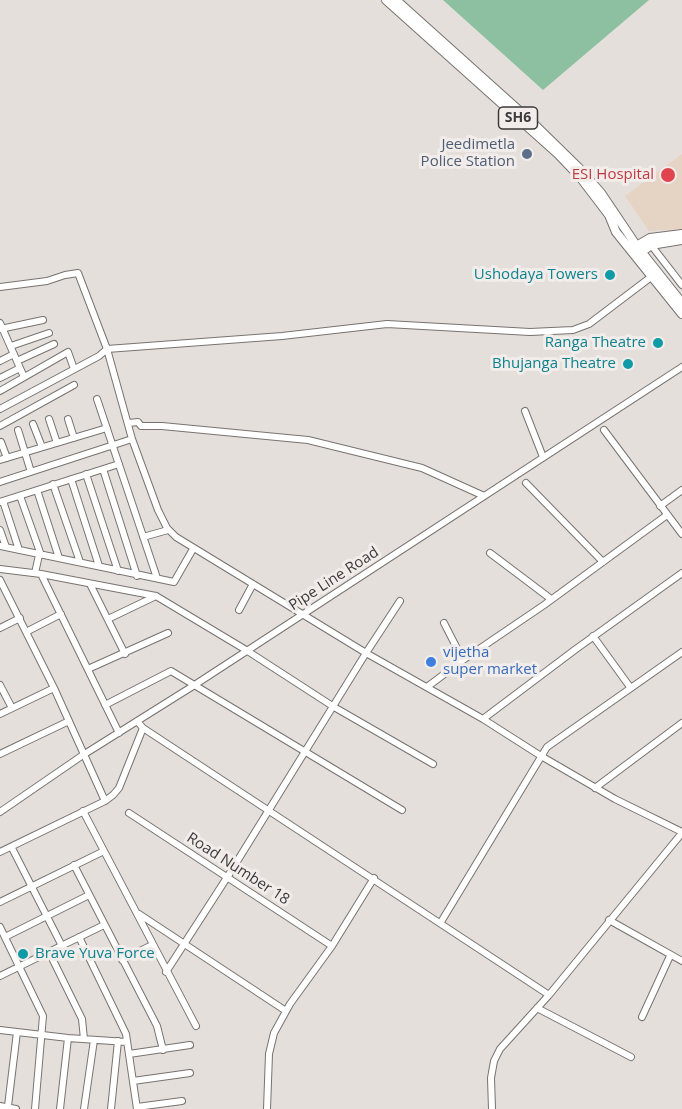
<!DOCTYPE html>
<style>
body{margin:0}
canvas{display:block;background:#e5dfdc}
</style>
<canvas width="682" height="1109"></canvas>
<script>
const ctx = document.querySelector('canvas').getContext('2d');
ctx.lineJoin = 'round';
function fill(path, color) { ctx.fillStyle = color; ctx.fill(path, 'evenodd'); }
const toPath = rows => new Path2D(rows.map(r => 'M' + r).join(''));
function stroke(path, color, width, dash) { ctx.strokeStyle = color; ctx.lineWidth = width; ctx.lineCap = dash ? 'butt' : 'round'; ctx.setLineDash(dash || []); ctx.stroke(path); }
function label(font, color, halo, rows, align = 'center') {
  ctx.font = font + ' "Open Sans",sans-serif'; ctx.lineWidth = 6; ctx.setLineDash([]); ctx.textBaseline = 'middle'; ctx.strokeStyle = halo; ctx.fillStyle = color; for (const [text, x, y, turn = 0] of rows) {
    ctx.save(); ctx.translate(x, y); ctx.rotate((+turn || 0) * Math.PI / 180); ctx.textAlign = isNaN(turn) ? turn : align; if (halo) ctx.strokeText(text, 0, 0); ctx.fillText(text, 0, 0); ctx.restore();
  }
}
fill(toPath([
 [682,154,682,229,649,231,625,196]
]), '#e5d4c3');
fill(toPath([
 [443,0,649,0,543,90]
]), '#8dc0a0');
const minor = toPath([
 [651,245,682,285],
 [0,287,47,281,65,275,78,273,107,349,99,356,0,409],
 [0,323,24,377],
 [0,329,43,320],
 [11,346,49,333],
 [0,361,14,354],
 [17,361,54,344],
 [0,378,20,368],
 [0,391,68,352,74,369],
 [97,399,157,578],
 [525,411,543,457],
 [49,419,57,443],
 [68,419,74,438],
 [129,423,138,422,141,426,162,426,308,440,422,468,484,496],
 [33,424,42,447],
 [0,426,74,385],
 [18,430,31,472],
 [604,430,682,534],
 [132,439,158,510,167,528,176,537,366,653,483,719,541,756,615,799,682,832],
 [1,442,7,458],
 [0,460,107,428],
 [103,469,137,576],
 [86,474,118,571],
 [71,479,99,566],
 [0,482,132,439,107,349,282,336,387,324,530,332,573,330,589,324,651,277],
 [526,483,603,562],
 [53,484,80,562],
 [37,490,59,558],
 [20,496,41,555],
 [3,501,19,550],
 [0,502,119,464],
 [660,506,682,490],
 [0,530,6,547],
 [143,537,168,530],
 [0,546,174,582,193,549],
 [490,553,551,599],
 [0,569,41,574,156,596,246,650,334,707,433,764],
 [35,573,39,555],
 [41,574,119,733],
 [0,580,54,688,105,801],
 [90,584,125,654],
 [239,610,253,584],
 [108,619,156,596],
 [444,623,463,660],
 [0,628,20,618],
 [26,632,61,614],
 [593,636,630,687],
 [88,669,168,633],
 [0,685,12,708],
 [427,687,463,660,544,605,667,515],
 [105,705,171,671,402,810],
 [0,714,54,688],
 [483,719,576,649,682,573],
 [137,721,143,728,549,995],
 [0,754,69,721],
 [595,788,682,723],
 [83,811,196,1026],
 [0,812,83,755,193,686,682,367],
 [129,813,332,946],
 [12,848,62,946],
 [0,852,105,801,113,795,119,788,143,728],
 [74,865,157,1026,163,1050],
 [0,902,104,851],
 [139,914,286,1011],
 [609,920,682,961],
 [441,922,547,747,682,652],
 [0,927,43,1016,35,1109],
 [5,937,89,895],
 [79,937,126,1034,137,1109],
 [49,952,82,1019,84,1039],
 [122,960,152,945],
 [166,972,228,876,366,653,400,601],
 [0,976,104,925],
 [537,1008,631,1057],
 [642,1017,670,956],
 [0,1030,68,1038,127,1042],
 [129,1054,190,1045],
 [133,1081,190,1073],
 [0,1106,16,1109],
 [8,1106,17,1032],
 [137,1107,182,1101],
 [60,1109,68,1038],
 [84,1109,94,1040],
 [111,1109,118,1041],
 [267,1109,269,1054,274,1033,290,1004,332,946,374,878],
 [492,1109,491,1078,494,1061,500,1049,549,995,682,833]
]);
const major = toPath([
 [386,0,558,154,580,177,609,215,616,232,682,314],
 [396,0,534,124,578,167,601,193,636,245,682,303],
 [633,248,650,238,682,234],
 [639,254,651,245,682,240]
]);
stroke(minor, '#787371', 8);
stroke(major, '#787371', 10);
stroke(minor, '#fff', 6);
stroke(major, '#fff', 8);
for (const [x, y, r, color] of [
 [527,154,6,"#5c6f8a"],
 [668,175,8,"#e0444e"],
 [610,275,6,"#0f9aa8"],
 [658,343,6,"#0f9aa8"],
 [628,364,6,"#0f9aa8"],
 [431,662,6,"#3f7fe0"],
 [23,954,6,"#0f9aa8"]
]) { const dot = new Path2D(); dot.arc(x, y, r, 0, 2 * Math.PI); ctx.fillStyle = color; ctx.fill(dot); stroke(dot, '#f2edea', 2); }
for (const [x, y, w] of [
 [518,118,39]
]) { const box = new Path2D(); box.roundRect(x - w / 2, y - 11, w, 22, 4.5); ctx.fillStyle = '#f2edea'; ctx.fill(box); stroke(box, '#3d3a39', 1.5); }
label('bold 14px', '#3d3a39', null, [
 ["SH6",518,118]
]);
label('15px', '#4e5e75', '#f2edea', [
 ["Jeedimetla",515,145],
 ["Police Station",515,162]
], 'right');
label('15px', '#be3a42', '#f2edea', [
 ["ESI Hospital",654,175]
], 'right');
label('15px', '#0d838f', '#f2edea', [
 ["Ushodaya Towers",598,275],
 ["Ranga Theatre",646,343],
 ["Bhujanga Theatre",616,364],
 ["Brave Yuva Force",35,954,"left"]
], 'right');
label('15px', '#3d3a39', '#f2edea', [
 ["Pipe Line Road",334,579,-33],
 ["Road Number 18",238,869,33]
]);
label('15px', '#366cbe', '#f2edea', [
 ["vijetha",443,653],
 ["super market",443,670]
], 'left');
</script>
